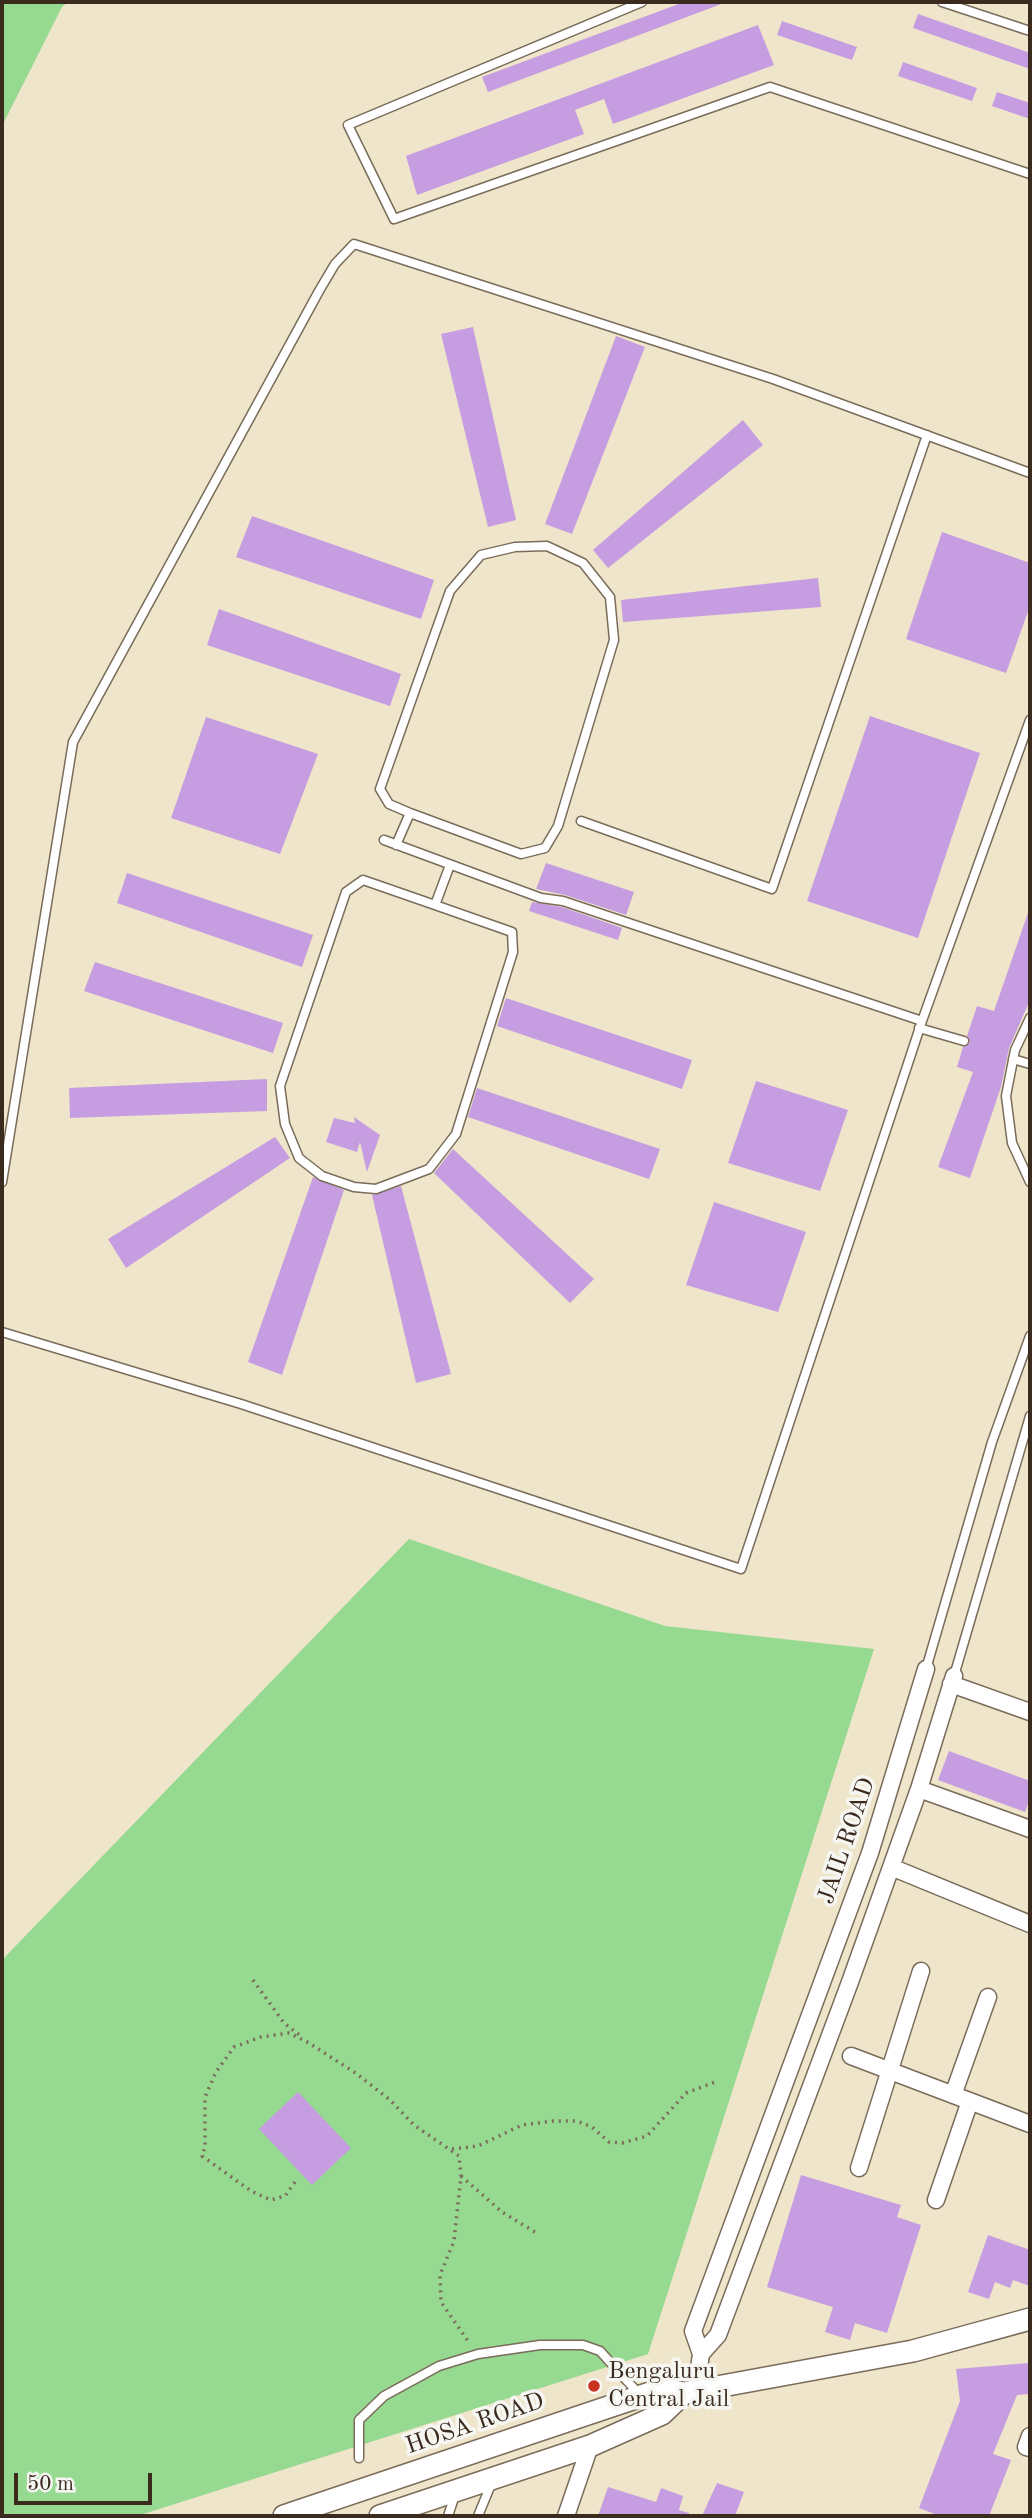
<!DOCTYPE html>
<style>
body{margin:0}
#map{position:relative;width:1032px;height:2518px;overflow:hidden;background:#eee5ca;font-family:"Old Standard TT",serif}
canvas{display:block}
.frame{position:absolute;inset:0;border:4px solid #3b2a1e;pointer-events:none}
.scale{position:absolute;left:14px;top:2473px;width:138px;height:32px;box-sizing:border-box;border:4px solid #3b2a1e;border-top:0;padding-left:9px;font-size:21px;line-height:24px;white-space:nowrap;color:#3b2a1e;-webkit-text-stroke:5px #f6f6f2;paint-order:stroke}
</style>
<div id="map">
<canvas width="1032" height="2518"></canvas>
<div class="frame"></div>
<div class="scale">50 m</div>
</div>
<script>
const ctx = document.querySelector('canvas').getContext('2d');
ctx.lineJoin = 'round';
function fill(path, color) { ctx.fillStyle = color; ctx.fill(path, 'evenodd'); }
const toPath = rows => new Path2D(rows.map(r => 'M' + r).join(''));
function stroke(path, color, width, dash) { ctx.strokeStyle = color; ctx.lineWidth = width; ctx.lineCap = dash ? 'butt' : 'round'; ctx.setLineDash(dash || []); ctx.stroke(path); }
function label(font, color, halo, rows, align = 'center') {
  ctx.font = font + ' "Old Standard TT",serif'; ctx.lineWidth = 7; ctx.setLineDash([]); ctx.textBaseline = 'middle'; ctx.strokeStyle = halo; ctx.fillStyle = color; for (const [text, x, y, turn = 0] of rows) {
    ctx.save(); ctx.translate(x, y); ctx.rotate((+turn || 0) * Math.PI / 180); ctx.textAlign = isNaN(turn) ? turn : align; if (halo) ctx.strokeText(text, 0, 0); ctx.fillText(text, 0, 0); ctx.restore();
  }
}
fill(toPath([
 [2,2,68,2,62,7,2,126],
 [409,1539,665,1626,874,1649,648,2354,137,2516,2,2516,2,1960]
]), '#96d990');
fill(toPath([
 [684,2,724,3,488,92,482,77],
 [918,14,1030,53,1030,69,913,28],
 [782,21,857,47,852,60,777,35],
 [758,25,774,65,613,124,604,99,575,110,584,134,417,195,406,156],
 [903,62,977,88,972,101,898,76],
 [997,92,1030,103,1030,119,992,106],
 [473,327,516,520,488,527,441,334],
 [616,336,645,347,572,534,545,524],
 [743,420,763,445,608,568,593,550],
 [252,516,434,580,421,619,236,557],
 [942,532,1030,563,1030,606,1006,673,906,639],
 [818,578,821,607,623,622,621,600],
 [219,609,401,674,390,706,207,645],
 [870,716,980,753,918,938,807,901],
 [206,717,318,754,280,854,171,818],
 [546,863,634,892,626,915,565,895,536,889],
 [127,873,313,935,302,967,117,903],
 [532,902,562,907,622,928,618,940,529,911],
 [1028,913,1030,1000,1009,1048,1001,1087,970,1178,938,1167,973,1072,957,1067,963,1047,970,1043,967,1036,977,1006,994,1011],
 [95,962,283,1023,273,1053,84,991],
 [506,998,692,1060,682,1089,497,1026],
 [267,1079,267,1111,70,1118,69,1088],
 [756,1081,848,1110,820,1191,728,1163],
 [477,1088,660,1149,649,1179,468,1117],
 [354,1117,380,1135,367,1172,360,1142,357,1152,326,1142,334,1118,355,1123],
 [275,1137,290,1158,126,1268,108,1239],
 [453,1149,594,1279,570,1303,434,1173],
 [313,1177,344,1190,282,1375,248,1362],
 [401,1186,451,1374,416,1383,372,1195],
 [714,1202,806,1232,778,1312,686,1285],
 [949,1751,1030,1781,1030,1798,1025,1812,938,1780],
 [298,2092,351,2148,312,2185,259,2129],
 [801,2175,901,2205,897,2217,921,2225,887,2333,855,2323,850,2340,825,2332,833,2307,767,2287],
 [988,2235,1030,2250,1030,2286,1013,2280,1010,2288,995,2282,989,2299,968,2292],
 [1029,2363,1030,2394,1017,2395,993,2454,1011,2460,989,2516,940,2516,919,2508,960,2401,956,2369],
 [717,2483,744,2492,735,2516,702,2516],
 [608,2487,656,2502,661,2488,683,2496,679,2510,689,2513,689,2516,598,2516]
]), '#c79de1');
const lane = toPath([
 [642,2,348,125,394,219,770,87,1030,174],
 [942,2,1030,31],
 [581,821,772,889,927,435],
 [384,840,541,898,563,901,922,1021],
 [396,845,410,813,389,804,380,789,450,591,481,555,515,547,547,546,583,563,610,597,614,640,558,826,545,848,521,854,410,813],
 [435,905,363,880,346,892,280,1086,285,1124,299,1158,322,1176,354,1187,376,1189,429,1169,456,1134,513,952,512,932,435,905,450,865],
 [1030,1018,1015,1050,1006,1096,1012,1143,1030,1182],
 [919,1028,964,1041],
 [1013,1059,1030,1064],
 [2,1182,73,742,319,291,335,264,354,244,773,379,1030,473],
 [2,1332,241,1404,741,1569,922,1021,1030,720],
 [926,1669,992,1442,1030,1336],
 [954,1676,1030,1416],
 [359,2458,359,2420,384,2396,439,2366,478,2354,540,2345,583,2345,600,2351,639,2394],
 [448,2516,456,2492],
 [478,2516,492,2482]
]);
const street = toPath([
 [951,1684,1030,1712],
 [919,1789,1030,1829],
 [891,1867,1030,1924],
 [851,2056,1030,2124],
 [953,2095,988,1997],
 [859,2168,921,1971],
 [936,2200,970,2101],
 [701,2354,693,2331,870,1853,926,1669],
 [696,2390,701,2354,718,2335,850,1982,919,1789,954,1676],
 [1030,2436,1026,2447,1030,2448],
 [566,2516,590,2446]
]);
const secondary = toPath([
 [284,2516,662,2389,684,2393,913,2351,1030,2319],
 [380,2516,590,2446,662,2414,684,2393]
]);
stroke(lane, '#7a6b5a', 11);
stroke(street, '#7a6b5a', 19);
stroke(secondary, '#7a6b5a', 24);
stroke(toPath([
 [253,1980,284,2023,302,2037],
 [452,2149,478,2146,522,2125,553,2121,577,2121,592,2127,609,2142,622,2143,647,2136,686,2093,718,2081],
 [461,2176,502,2212,535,2232],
 [295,2182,285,2196,271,2200,251,2191,202,2156,205,2147,205,2097,216,2072,234,2047,261,2037,289,2033,309,2043,357,2074,390,2100,414,2125,459,2156,461,2176,454,2241,440,2275,441,2302,470,2344]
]), '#7a6b5a', 3.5, [2, 5]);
stroke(lane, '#fff', 8);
stroke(street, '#fff', 16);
stroke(secondary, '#fff', 21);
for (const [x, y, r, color] of [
 [594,2386,7,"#c8321e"]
]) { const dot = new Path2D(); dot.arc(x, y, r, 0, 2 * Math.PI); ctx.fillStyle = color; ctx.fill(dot); stroke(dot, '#f6f6f2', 2.5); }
label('24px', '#3b2a1e', '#f6f6f2', [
 ["JAIL ROAD",847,1841,-71],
 ["HOSA ROAD",475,2424,-19]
]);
label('24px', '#3b2a1e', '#f6f6f2', [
 ["Bengaluru",608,2372],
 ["Central Jail",608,2400]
], 'left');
</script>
